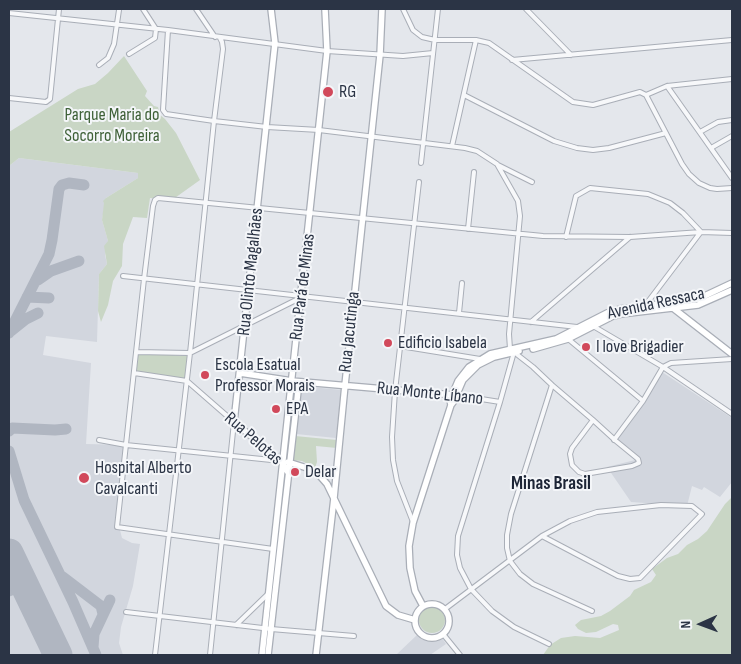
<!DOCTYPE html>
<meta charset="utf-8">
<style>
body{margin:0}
#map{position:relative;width:741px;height:664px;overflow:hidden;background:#e4e7ec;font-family:"Sofia Sans Condensed",sans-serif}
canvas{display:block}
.frame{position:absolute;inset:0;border:10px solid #2b3445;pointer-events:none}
.north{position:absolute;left:676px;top:599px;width:50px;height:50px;-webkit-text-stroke:4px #f4f6f9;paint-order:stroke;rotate:268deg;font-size:14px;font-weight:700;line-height:20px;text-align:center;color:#2b3445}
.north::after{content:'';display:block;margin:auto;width:18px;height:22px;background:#2b3445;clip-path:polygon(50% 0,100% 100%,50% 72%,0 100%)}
</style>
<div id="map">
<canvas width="741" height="664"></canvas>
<div class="frame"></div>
<div class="north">N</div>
</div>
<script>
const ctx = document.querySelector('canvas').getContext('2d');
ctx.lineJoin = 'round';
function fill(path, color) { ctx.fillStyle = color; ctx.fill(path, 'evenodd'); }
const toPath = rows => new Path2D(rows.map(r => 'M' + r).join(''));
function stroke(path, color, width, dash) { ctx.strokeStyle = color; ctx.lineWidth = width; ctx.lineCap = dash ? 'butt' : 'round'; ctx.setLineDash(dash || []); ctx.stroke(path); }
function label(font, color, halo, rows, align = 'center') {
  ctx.font = font + ' "Sofia Sans Condensed",sans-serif'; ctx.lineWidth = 4; ctx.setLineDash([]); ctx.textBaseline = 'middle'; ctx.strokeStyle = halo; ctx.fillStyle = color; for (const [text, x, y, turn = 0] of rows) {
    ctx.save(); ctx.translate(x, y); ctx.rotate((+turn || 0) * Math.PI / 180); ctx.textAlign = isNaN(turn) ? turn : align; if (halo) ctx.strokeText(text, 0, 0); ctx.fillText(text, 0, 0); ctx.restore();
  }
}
fill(toPath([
 [19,158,138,173,138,178,106,198,102,220,108,241,105,255,107,264,99,274,97,342,46,336,43,355,91,363,86,444,126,445,116,530,120,530,122,538,132,543,140,544,133,586,121,627,119,643,123,655,9,655,9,166],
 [662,372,732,418,732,482,720,497,704,487,702,490,692,486,687,506,631,502,607,467,639,459,616,441],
 [301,386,341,390,336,438,296,434],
 [417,635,433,640,442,638,446,644,430,655,397,654]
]), '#d2d6de');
fill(toPath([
 [124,56,147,91,145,96,154,106,158,107,160,115,165,119,176,133,200,180,172,200,150,198,147,218,133,217,123,244,122,266,113,281,108,305,101,322,98,311,99,274,107,264,104,246,108,241,102,220,104,203,103,201,106,198,138,178,138,173,19,158,9,166,9,132,78,89,95,84,108,73],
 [138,353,188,356,186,379,136,371],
 [295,436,337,440,337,448,316,446,317,462,315,468,302,461,291,460],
 [732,497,732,655,543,655,550,645,561,638,575,636,600,638,619,630,618,625,613,624,596,632,586,633,578,629,575,625,581,620,601,616,610,611,630,596,634,590,651,582,656,575,652,569,667,558,678,554,687,545,698,539,707,531,725,504],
 '419 620a13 13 0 1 1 26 0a13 13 0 1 1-26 0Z'
]), '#c9d6c5');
stroke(toPath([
 [38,280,51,271,79,261],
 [27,297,49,298],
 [11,331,26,319,38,313],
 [9,333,49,254,52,240,59,189,62,185,69,183,84,185],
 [9,431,12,428,55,430,66,429],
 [9,451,24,500,73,602,96,655],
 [63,577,101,606,103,614],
 [9,591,19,587,22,582],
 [93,647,94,634,110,600]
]), '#b0b6c1', 11);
stroke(toPath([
 [9,553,58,655]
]), '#b0b6c1', 29);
const street = toPath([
 [196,9,215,37],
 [403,9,413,30,422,37,435,40,476,40,489,43,573,102,593,105,640,92,646,95],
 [526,9,571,55],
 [9,13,168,30,327,51,403,56,433,53],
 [168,30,163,110,166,114,214,121,267,127,319,130,465,148,477,151,497,164,518,201,520,216,509,334,510,349,533,367,552,385,593,420,616,441,638,459,639,463,632,466,585,474,579,472,572,465,570,454,572,448,593,420],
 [129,54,155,38,156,29,143,9],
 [512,60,732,40],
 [99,65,108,58,114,44,119,10],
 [667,86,732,178],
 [464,95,554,141,577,148,593,150,609,148,666,133],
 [646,95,682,164,689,174,699,183,710,188,717,189,732,188],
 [646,95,667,86,732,79],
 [9,98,46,102,50,99,59,9],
 [700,132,718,122,732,120],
 [452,146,476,40],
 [711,148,732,136],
 [421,163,438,9],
 [498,165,532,182],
 [468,229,474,172],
 [566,237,576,196,590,188,648,194,670,203,683,213,701,232],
 [123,276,577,327],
 [644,307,700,233],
 [459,313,462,283],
 [531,322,630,237],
 [593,326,663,367,732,414],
 [567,338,643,401],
 [400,346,480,359],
 [136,352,190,353,302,297],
 [514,352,500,402,458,536,457,555,460,568,471,589,492,611,514,627,549,644],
 [134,373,187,381,234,422,210,655],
 [552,385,511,514,507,535,507,548,510,561,520,574,533,584,592,611],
 [456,395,500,402],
 [99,440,126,445,281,461],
 [614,440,643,401,663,367,671,363,732,359],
 [413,522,397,481,393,460,392,437,395,391,419,182],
 [273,549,117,527,144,279,153,206,155,200,158,198,543,236,630,237,701,232,732,233],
 [445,609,542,536,570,521,597,512,661,505,692,506,702,514,640,578,630,579,618,576,542,536],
 [126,612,271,629,354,636],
 [236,625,268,594],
 [443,634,460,655],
 [155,655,190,353,214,121,223,49,222,42,220,38]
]);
const secondary = toPath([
 [271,9,275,43,234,422,281,461,289,474],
 [673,308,732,354],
 [533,349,568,339,613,316,621,314,698,305,732,290],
 [240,373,292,381,454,395],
 [451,405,454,401,463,380,478,365,494,357,519,351],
 [288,462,307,468,320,476,327,484,386,606,398,615,415,620],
 '415 621a17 17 0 1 1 34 0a17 17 0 1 1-34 0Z',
 [423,606,415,591,410,568,409,546,413,523,451,405,450,400,458,381,469,367,490,354,556,339,607,313,620,309,698,299,732,283],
 [262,655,327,51,325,9],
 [268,655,299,382],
 [316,655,334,498,345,385,380,55,382,9]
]);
stroke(street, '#a9aeb7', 6);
stroke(secondary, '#a9aeb7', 8);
stroke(street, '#f7f8fa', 4);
stroke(secondary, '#fff', 5.5);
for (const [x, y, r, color] of [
 [328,92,6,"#d1495b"],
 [388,343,5,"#d1495b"],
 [586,347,5,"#d1495b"],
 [205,375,5,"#d1495b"],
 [276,409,5,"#d1495b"],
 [295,472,5,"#d1495b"],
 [84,478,6,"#d1495b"]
]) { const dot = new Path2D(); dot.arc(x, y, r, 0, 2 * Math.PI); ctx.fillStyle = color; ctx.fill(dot); stroke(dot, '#f4f6f9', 2); }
label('18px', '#2b3445', '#f4f6f9', [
 ["RG",339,92],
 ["Edificio Isabela",398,343],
 ["I love Brigadier",596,347],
 ["Escola Esatual",215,365],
 ["Professor Morais",215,386],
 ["EPA",286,409],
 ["Hospital Alberto",95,468],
 ["Cavalcanti",95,489],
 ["Delar",305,472]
], 'left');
label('18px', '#3f6138', '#f4f6f9', [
 ["Parque Maria do",112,115],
 ["Socorro Moreira",112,136]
]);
label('18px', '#2b3445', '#f4f6f9', [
 ["Rua Olinto Magalhães",251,272,-84],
 ["Rua Pará de Minas",303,287,-83],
 ["Avenida Ressaca",656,304,-12],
 ["Rua Jacutinga",350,332,-84],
 ["Rua Monte Líbano",430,394,6],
 ["Rua Pelotas",253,439,41]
]);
label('bold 19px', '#1d2536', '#f4f6f9', [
 ["Minas Brasil",551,484]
]);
</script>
